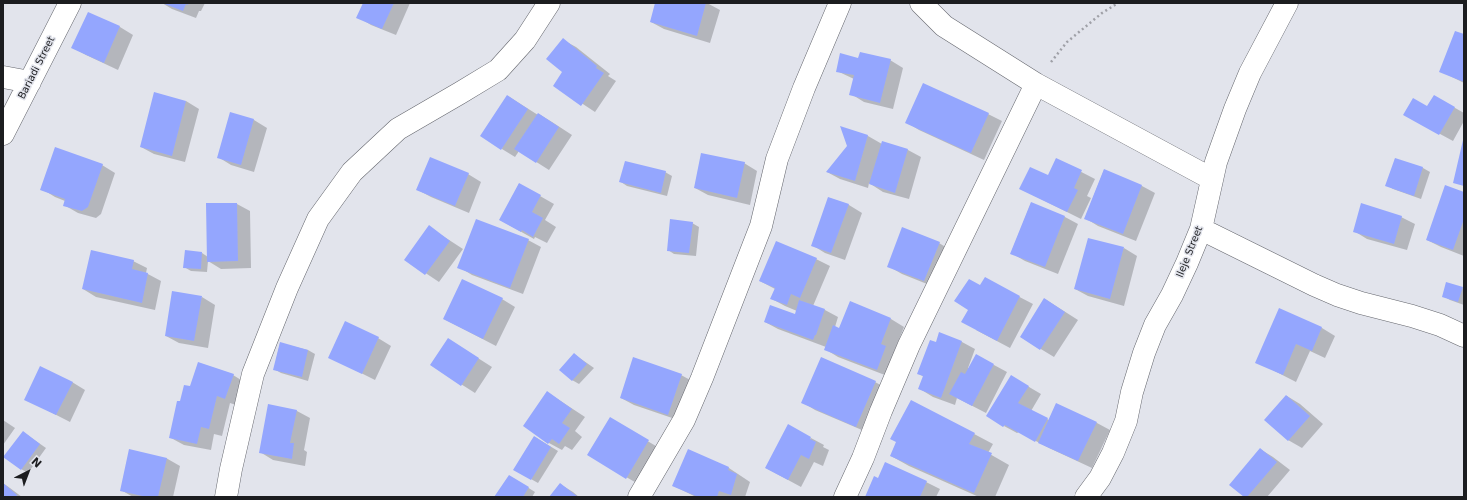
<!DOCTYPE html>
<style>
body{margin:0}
#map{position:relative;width:1467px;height:500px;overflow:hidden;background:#e2e4ec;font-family:"DejaVu Sans",sans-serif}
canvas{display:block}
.frame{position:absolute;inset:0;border:4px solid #1c1d20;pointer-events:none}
.north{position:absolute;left:8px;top:452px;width:40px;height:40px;-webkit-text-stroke:3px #e2e4ec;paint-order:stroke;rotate:42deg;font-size:11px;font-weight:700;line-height:16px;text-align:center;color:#1c1d20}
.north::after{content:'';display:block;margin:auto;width:14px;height:18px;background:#1c1d20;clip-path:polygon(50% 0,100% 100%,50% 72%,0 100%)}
</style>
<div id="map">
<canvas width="1467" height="500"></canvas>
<div class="frame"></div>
<div class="north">N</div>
</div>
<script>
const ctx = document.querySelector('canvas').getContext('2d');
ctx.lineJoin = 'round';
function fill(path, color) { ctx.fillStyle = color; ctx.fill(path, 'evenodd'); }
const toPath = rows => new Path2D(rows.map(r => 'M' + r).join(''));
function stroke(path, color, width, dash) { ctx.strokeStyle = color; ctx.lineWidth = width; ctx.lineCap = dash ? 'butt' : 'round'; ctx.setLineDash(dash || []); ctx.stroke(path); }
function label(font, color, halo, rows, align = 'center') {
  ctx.font = font + ' "DejaVu Sans",sans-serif'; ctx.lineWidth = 3; ctx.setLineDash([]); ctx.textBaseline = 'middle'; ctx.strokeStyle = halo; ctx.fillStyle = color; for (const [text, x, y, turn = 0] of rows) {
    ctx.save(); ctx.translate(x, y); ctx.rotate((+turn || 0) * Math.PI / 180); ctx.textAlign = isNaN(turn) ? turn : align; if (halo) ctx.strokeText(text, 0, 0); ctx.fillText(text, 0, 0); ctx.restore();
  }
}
fill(toPath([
 [162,3,205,3,201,11,199,11,196,18,172,9],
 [364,3,410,3,396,35,371,25,358,17],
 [656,3,707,3,720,10,710,43,664,29,651,22],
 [88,13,120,27,133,35,118,70,86,55,73,48],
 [1464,35,1464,83,1440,71],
 [563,40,576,47,610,74,608,76,616,81,595,112,554,85,564,72],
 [859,59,890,60,903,68,893,109,864,102,851,94,854,79,837,71],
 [508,96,538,115,539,114,552,122,572,135,549,170,519,151,515,157,502,149],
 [1434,96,1464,113,1464,121,1453,141,1405,115,1428,108],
 [186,101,199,109,185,162,154,154,141,147],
 [231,114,254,120,267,128,254,172,231,165,218,157],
 [988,114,1002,121,984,160,919,130,906,122],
 [842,128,868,136,882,144,908,150,921,157,909,199,883,192,869,183,868,188,840,179,827,172,848,147],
 [1056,159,1095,179,1087,196,1091,198,1081,219,1021,189,1048,177],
 [1395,159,1423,168,1430,172,1421,199,1393,189,1387,185],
 [744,163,757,171,750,205,708,195,695,188],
 [102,165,115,173,101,214,96,218,78,213,64,205,65,201,55,197,42,189],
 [1104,170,1142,186,1155,193,1136,241,1098,226,1085,218],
 [665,172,672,176,667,196,627,186,621,182],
 [468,174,481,182,469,213,431,197,418,190],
 [519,184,554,204,545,220,556,227,547,243,535,237,534,239,500,220],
 [1464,193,1464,256,1441,247,1427,240],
 [829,198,849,205,862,213,845,260,825,253,812,245],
 [1031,203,1065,217,1078,224,1058,274,1025,261,1011,253],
 [237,204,250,211,251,268,221,269,208,261,207,272,191,271,184,267,202,253,208,257],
 [1401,217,1415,224,1407,250,1367,239,1354,231],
 [692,223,699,227,696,256,674,254,668,250],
 [429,227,463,249,439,282,406,260],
 [528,240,541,247,523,294,472,275,459,267],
 [939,243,952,251,937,288,902,274,888,266],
 [1124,248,1137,256,1124,306,1088,296,1075,289],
 [816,259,830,266,813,306,825,310,838,317,835,327,840,329,851,302,891,319,904,327,894,352,899,355,890,377,838,357,825,349,826,347,778,329,765,322,795,316,797,311,785,306,772,299,775,289,760,281],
 [133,261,147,268,146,273,161,281,155,310,96,297,83,289],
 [985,279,1033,304,1010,348,976,330],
 [1463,288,1464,289,1464,305,1450,300,1443,296],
 [202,297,215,305,208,348,179,343,166,336],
 [502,299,515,307,496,346,444,319],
 [1045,299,1078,320,1054,357,1021,337],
 [1280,310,1322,328,1335,336,1325,358,1310,351,1296,382,1257,362],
 [940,334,962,342,975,349,968,368,994,365,1007,372,986,413,957,398,955,405,933,397,920,389,924,377,918,373,937,343],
 [378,338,391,346,375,380,329,357],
 [448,339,492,367,475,393,431,365],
 [280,343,308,350,315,354,308,381,281,373,274,369],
 [574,354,594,368,579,384,572,380],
 [233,375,246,383,239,406,230,403,222,436,214,434,211,450,184,445,171,438,181,403,190,387],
 [681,375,694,382,681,421,634,405,621,398],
 [72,382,85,390,70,422,25,399],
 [875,382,888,389,869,433,815,410,802,402],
 [1024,384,1041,394,1031,411,1049,420,1097,423,1110,430,1092,468,1049,448,1019,432,1017,433,1004,426],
 [547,392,585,417,575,431,582,437,572,450,565,446,562,450,549,443],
 [1287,396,1300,404,1323,424,1302,448,1288,440],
 [912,401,993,444,988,453,1009,465,995,497,979,497,909,466,891,456],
 [269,405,297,411,310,418,304,450,307,452,305,466,273,460,260,452],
 [610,419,661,449,640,485,588,455],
 [3,420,15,428,3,445],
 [23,432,46,448,28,473,21,469],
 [535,437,558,451,538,483,515,470],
 [811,438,824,445,823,447,829,450,823,466,814,462,801,487,766,468],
 [1260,449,1273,457,1290,470,1267,497,1246,497],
 [689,450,729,468,750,482,745,497,696,497,674,486],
 [166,458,180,466,173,497,133,497,121,490],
 [879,479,926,482,940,489,936,497,866,497],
 [516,480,535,492,532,497,496,497],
 [3,483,10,488,22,497,3,497],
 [560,484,573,492,579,497,550,497]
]), '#0003');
fill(toPath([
 [162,3,188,3,188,5,186,4,183,11],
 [363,3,394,3,382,29,356,18],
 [655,3,706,3,697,36,650,22],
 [88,12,120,26,104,63,71,48],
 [1455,31,1464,34,1464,82,1439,72],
 [563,38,597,66,596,68,604,73,581,106,553,86,562,72,546,59],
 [860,52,891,59,880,103,849,95,854,75,836,72,840,53,858,58],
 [923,83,989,113,971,153,905,123],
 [154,92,186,101,172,156,140,147],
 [507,95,528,109,501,150,480,136],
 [1434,95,1455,107,1439,135,1403,115,1413,98,1427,106],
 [230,112,254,119,241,165,217,158],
 [538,113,559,127,536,163,514,149],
 [840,126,868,135,855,181,826,172,847,146],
 [1463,140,1464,140,1464,186,1453,183],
 [882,141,908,149,895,193,869,184],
 [55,147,103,164,88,207,82,211,63,206,65,199,40,190],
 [701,153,745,162,737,198,694,188],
 [430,157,469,173,455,206,416,190],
 [1056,158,1082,170,1074,188,1078,190,1067,212,1019,189,1030,167,1048,175],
 [1395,158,1423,167,1414,196,1385,186],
 [625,161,666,171,661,193,619,182],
 [1104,169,1142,185,1123,234,1084,219],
 [519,183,541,195,532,212,543,218,533,237,522,230,521,232,499,220],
 [1445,185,1464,192,1464,219,1453,250,1426,240],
 [828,197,849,204,831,253,811,246],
 [1031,202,1065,216,1045,267,1010,254],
 [206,203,237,203,238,261,207,262],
 [1361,203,1402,216,1394,244,1353,232],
 [476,219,529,239,510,288,457,268],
 [670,219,693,222,689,253,667,251],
 [429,225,450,241,425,275,404,260],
 [902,227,940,242,924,281,887,267],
 [1088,238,1124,247,1110,299,1074,289],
 [776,241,817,258,800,298,791,294,787,305,770,299,775,288,759,281],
 [91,250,134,260,132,269,148,273,142,303,82,289],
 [185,250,202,252,201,269,183,268],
 [985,277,1020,296,997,341,961,322,968,310,954,301,969,279,980,285],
 [462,279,503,298,483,339,443,319],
 [1446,282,1463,287,1458,302,1442,297],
 [172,291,202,296,194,341,165,336],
 [1044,298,1065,312,1040,350,1020,337],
 [799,300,825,309,816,335,815,335,813,340,764,322,770,305,795,314],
 [850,301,891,318,881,344,886,346,877,370,824,350,833,325,839,328],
 [1279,308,1322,327,1312,351,1296,344,1283,375,1255,363],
 [345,321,379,337,362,374,328,358],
 [939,332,962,341,941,398,918,389,923,376,917,374,930,340,936,342],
 [448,338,479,358,461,386,430,365],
 [280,342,308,350,302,377,273,370],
 [574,353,587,364,572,381,559,370],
 [976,354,994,364,972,406,949,394,961,372,965,374],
 [633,357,682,374,668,415,620,398],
 [821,357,876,381,856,427,801,403],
 [198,362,234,374,225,399,217,396,209,429,201,427,197,444,169,438,177,401,180,401,184,385,190,386],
 [40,366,73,382,56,415,24,400],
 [1011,375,1029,386,1018,403,1048,418,1035,442,1005,425,1003,427,986,416],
 [547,391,572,409,562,423,570,428,559,444,552,439,548,444,523,426],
 [1286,395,1310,416,1288,441,1264,420],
 [911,400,975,433,969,444,992,453,974,493,890,456,896,442,890,439],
 [1056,403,1097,422,1078,461,1038,443],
 [268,404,297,410,290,443,294,443,292,459,259,453],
 [610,417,649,440,626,479,587,455],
 [788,424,811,437,810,439,816,442,809,459,801,455,788,480,765,468],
 [23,431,40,444,21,470,3,457],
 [534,436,551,447,531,480,513,470],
 [1260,448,1277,462,1247,497,1244,497,1229,485],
 [129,449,167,458,158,497,147,497,120,491],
 [688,449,729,467,728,470,737,474,731,495,719,491,717,497,698,497,672,486],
 [885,462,927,481,920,497,865,497,874,476,878,478],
 [509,475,529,487,523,497,494,497],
 [3,483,17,495,16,497,3,497],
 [560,483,578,497,549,497]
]), '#94a6fe');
const minor = toPath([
 [921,3,944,26,1036,84,1212,179],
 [3,77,30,82],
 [3,134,70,3],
 [1201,229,1314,285,1337,295,1361,303,1412,316,1440,325,1464,336],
 [226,497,231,469,253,374,287,288,318,219,352,172,398,129,460,93,498,70,525,40,549,3],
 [639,497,684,420,702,378,761,226,777,159,804,88,840,3],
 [845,497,863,458,881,411,909,345,1036,84],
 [1086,497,1100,478,1113,453,1126,421,1132,392,1144,353,1155,325,1172,295,1187,263,1201,229,1216,162,1235,109,1250,73,1287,3]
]);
stroke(minor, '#64666d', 23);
stroke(toPath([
 [1051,62,1067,42,1102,13,1118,3]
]), '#9fa0a7', 2.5, [2, 3]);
stroke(minor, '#fff', 22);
label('10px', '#1c1d20', '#e2e4ec', [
 ["Bariadi Street",37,68,-63],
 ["Ileje Street",1190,252,-68]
]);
</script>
